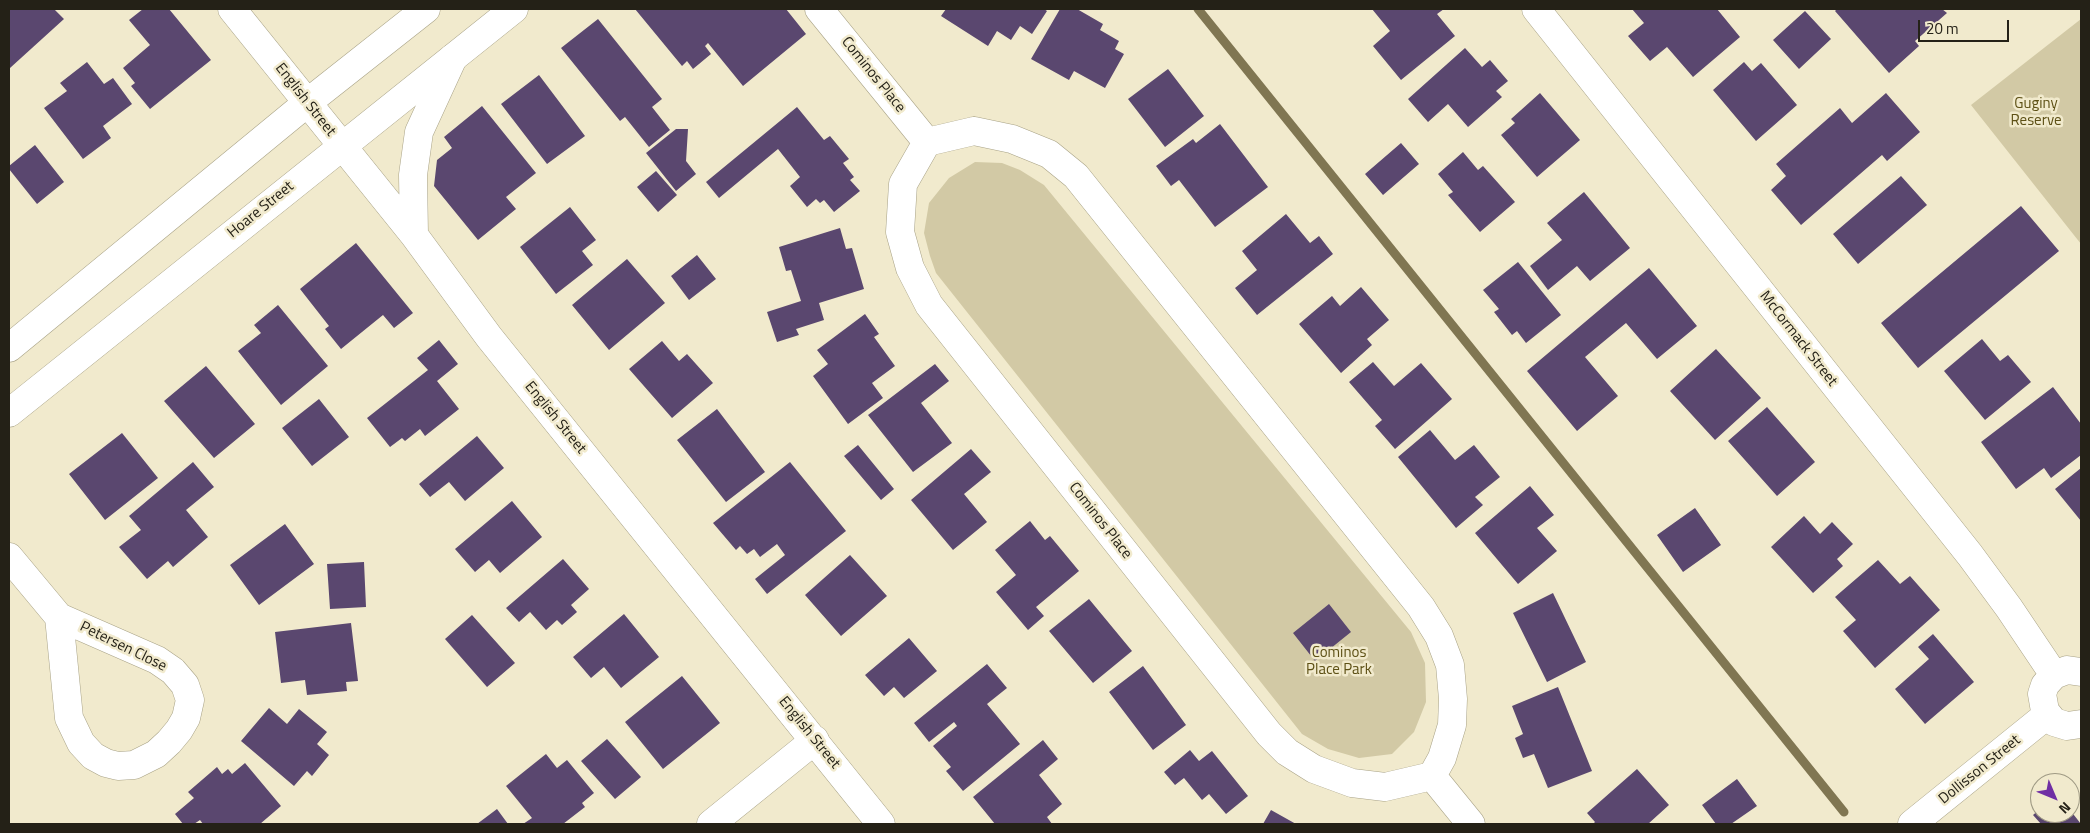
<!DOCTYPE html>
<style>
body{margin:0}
#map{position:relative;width:2090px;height:833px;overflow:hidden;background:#f1eacd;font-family:"Titillium Web",sans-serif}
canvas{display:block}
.frame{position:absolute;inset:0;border:10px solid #242117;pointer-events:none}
.north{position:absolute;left:2030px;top:773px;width:50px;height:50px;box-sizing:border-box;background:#f1eacd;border:1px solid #9f9a84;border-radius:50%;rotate:135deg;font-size:14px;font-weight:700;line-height:20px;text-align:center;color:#242117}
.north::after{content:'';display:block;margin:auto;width:18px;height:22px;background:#702fa4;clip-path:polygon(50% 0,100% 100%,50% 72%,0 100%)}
.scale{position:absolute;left:1918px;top:20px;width:91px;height:22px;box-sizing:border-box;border:2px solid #242117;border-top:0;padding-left:6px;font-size:15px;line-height:18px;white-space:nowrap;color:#242117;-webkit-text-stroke:4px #f1eacd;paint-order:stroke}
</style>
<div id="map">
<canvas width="2090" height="833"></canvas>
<div class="frame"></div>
<div class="north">N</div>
<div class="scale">20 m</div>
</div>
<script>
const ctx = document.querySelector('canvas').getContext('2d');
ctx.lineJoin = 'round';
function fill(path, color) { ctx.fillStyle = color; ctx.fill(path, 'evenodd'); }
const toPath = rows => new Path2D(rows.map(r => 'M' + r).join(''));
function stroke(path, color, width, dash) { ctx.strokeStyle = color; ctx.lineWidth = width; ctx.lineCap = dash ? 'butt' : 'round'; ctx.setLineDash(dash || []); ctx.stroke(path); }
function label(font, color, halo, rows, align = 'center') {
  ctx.font = font + ' "Titillium Web",sans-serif'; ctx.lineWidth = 5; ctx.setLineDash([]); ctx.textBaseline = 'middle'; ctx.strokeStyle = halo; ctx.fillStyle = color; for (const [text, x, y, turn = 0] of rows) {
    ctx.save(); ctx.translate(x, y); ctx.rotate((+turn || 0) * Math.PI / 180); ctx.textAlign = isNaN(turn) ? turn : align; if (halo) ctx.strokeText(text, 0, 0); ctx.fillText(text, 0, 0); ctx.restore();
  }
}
fill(toPath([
 [2081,19,2081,244,1971,105],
 [975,162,1002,163,1020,170,1044,185,1411,632,1425,663,1426,702,1414,732,1392,754,1359,758,1328,749,1302,734,936,273,930,256,924,233,929,203,949,178]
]), '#d2c9a5');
stroke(toPath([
 [1198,9,1844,812]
]), '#807652', 9);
fill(toPath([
 [9,9,54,9,64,19,10,68],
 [143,9,169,9,211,60,150,109,131,86,135,83,123,68,150,45,129,20],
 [635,9,786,9,806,34,743,86,708,43,705,46,711,54,693,69,687,61,682,66],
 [946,9,1044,9,1047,11,1032,34,1020,26,1011,40,997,31,988,46,941,16],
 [1060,9,1077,9,1103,24,1100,30,1119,41,1115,49,1124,54,1105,88,1074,71,1069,80,1031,59],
 [1372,9,1444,9,1437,14,1455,36,1401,80,1373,46,1390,31],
 [1632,9,1717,9,1740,37,1693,77,1667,47,1650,61,1628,36,1644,23],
 [1837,9,1942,9,1947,13,1915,41,1919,46,1889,73,1835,11],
 [1805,11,1831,39,1799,69,1773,40],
 [598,19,662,99,652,107,670,130,649,147,625,117,620,121,561,48],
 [1465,48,1482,67,1490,60,1508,81,1496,91,1502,97,1468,127,1448,104,1428,122,1408,99],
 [87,62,104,84,113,78,132,104,103,126,111,138,83,159,44,108,67,91,60,83],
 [1744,62,1752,71,1761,63,1797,105,1756,141,1713,90],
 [1168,69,1204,116,1165,147,1128,99],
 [539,75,585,136,547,164,501,104],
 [1540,93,1580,140,1537,177,1501,135,1515,123,1511,119],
 [1886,93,1920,132,1887,161,1882,155,1801,225,1771,190,1786,176,1776,164,1840,108,1852,123],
 [482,106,536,173,506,197,516,209,478,240,434,186,437,160,452,148,444,137],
 [797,107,824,140,830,136,849,159,843,163,854,177,850,180,860,191,834,212,824,200,820,203,816,199,807,207,790,186,800,177,778,149,719,198,706,182],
 [1220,124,1268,187,1215,227,1179,180,1171,186,1156,166,1193,139,1196,143],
 [676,129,688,129,686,161,696,174,676,191,646,153],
 [1401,143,1419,164,1383,195,1365,174],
 [35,145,64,182,37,204,9,169,9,166],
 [1463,152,1478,170,1483,166,1515,202,1480,232,1448,195,1453,192,1438,174],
 [656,171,677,195,658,212,637,187],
 [1901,176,1927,205,1858,264,1833,234],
 [1584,192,1630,248,1590,281,1577,266,1548,290,1530,266,1562,240,1547,223],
 [2021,206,2059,251,1918,368,1881,323],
 [570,207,596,240,582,251,593,265,556,294,520,247],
 [1286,214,1310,243,1319,236,1333,254,1257,315,1235,288,1257,270,1242,251],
 [840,228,846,249,852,248,864,289,819,303,824,320,796,329,799,335,777,342,767,312,801,301,791,270,786,271,779,247],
 [356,243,413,313,394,328,383,315,341,349,325,329,329,326,300,289],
 [697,255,716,279,689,300,671,276],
 [627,259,665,303,609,350,572,305],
 [1518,262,1561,315,1526,343,1517,331,1512,335,1494,312,1499,309,1483,290],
 [1649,268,1697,326,1657,359,1626,323,1585,357,1618,396,1577,431,1527,371],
 [1361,287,1389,320,1367,339,1372,345,1341,373,1299,324,1332,296,1340,306],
 [278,305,328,366,281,405,238,351,261,333,254,325],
 [865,314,879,334,874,337,895,366,872,383,883,398,848,424,813,376,828,364,817,350],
 [1982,339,2000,361,2008,355,2031,382,1985,420,1944,371],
 [439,340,458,364,437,381,459,409,425,436,420,429,405,441,402,438,390,447,367,418,428,370,417,358],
 [662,341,679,361,687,354,713,383,672,418,629,369],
 [1716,349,1761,398,1715,440,1670,391],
 [1373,362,1394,386,1421,363,1452,399,1395,449,1375,426,1382,420,1349,382],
 [935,364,949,381,921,403,952,443,913,472,868,415],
 [206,366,255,424,214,458,164,401],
 [2053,387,2081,424,2081,455,2051,478,2044,468,2016,489,1981,442],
 [319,399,349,437,312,466,282,428],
 [1767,407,1815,462,1777,496,1728,441],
 [717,409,765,472,726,502,677,440],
 [1430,430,1455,460,1474,445,1500,477,1475,497,1483,505,1456,528,1398,457],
 [122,433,158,478,105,520,69,474],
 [477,436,504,468,465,501,449,482,430,497,419,484],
 [858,445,894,489,881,500,844,456],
 [971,449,991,472,964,494,987,522,953,550,911,500],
 [193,462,214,487,186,510,208,537,173,567,168,561,147,579,119,547,141,530,129,516],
 [790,462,846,531,767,594,755,579,785,555,777,544,760,557,754,549,747,554,740,546,736,550,713,523],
 [2081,468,2081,521,2055,489],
 [1530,486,1554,515,1537,528,1557,551,1518,584,1475,533],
 [512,501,542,537,500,573,489,560,475,572,455,549],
 [1695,508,1721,545,1683,572,1657,535],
 [1804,516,1820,534,1832,522,1853,544,1837,559,1843,566,1813,593,1771,547],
 [1030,521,1045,540,1050,536,1079,571,1036,607,1044,616,1028,630,996,592,1016,575,995,550],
 [285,524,314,564,259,605,230,565],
 [850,555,887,596,841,636,805,595],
 [563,559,589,589,571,605,577,612,562,625,557,620,546,630,530,612,519,622,506,608],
 [1878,560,1900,584,1910,576,1940,610,1875,668,1843,631,1856,620,1835,597],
 [364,562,366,607,330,609,327,564],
 [1553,593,1586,662,1547,682,1513,613],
 [1089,599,1132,651,1093,683,1049,631],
 [1329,604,1351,632,1315,661,1293,633],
 [624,614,659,657,621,688,604,667,591,678,573,657],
 [472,615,515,663,487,687,445,639],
 [351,623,358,681,346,682,347,691,307,695,305,680,281,683,275,632],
 [1933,634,1974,682,1925,724,1895,689,1929,659,1918,647],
 [909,638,937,671,904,698,894,687,884,696,865,675],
 [987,664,1007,688,987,704,1020,744,963,791,946,771,951,767,933,746,957,726,954,722,929,742,914,723],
 [1143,666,1186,725,1153,750,1109,692],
 [682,676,720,723,663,769,625,722],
 [1558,687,1592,771,1548,788,1534,754,1523,758,1515,738,1523,734,1512,706],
 [269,708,287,724,299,709,327,732,317,744,329,755,312,776,307,771,294,786,241,741],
 [607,739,641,777,615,799,581,761],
 [1043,740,1058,759,1039,775,1062,804,1047,817,1052,824,995,824,973,797],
 [1190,750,1199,761,1212,751,1248,796,1226,814,1209,794,1202,800,1184,778,1175,785,1164,772],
 [546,754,557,768,567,760,594,793,582,803,585,807,563,824,523,824,532,818,506,786],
 [245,763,281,806,260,824,203,824,200,820,194,824,183,824,175,814,194,798,188,792,217,767,222,774,228,769,232,774],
 [1637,769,1669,805,1648,824,1593,824,1595,822,1587,813],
 [1737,779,1757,806,1731,824,1716,824,1702,805],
 [497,809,508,824,477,824],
 [2040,809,2040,813,2070,813,2070,810,2081,824,2041,824,2033,815],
 [1271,810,1296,824,1263,824]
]), '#5a476f');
const minor = toPath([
 [819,9,927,142],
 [1536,9,1970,555,2009,608,2054,675],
 [974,131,1012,139,1049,154,1076,176,1421,607,1439,636,1450,665,1453,699,1452,725,1442,758,1432,776,1385,787,1352,783,1314,769,1287,752,1269,734,929,305,910,268,900,232,903,184,927,142,974,131],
 [9,557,59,617,157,660,173,671,185,685,190,700,186,718,179,730,169,742,156,754,134,765,118,766,106,763,93,756,81,743,69,718,59,617],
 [2081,672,2067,670,2054,675,2045,685,2042,694,2045,711,2054,722,2067,726,2081,724],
 [1432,776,1471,824],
 [711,824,815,740],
 [1912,824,2047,715]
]);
const tertiary = toPath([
 [232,9,414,235,489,337,881,824],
 [414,235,413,175,419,132,453,58]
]);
const secondary = toPath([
 [9,348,307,103,426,9],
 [9,413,514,9]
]);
stroke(minor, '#a8a286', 29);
stroke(tertiary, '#a8a286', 29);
stroke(secondary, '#a8a286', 29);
stroke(minor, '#fff', 28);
stroke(tertiary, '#fff', 28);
stroke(secondary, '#fff', 28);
label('15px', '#242117', '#f1eacd', [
 ["Cominos Place",873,75,51],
 ["English Street",305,100,52],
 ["Hoare Street",261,210,-39],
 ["McCormack Street",1798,339,52],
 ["English Street",555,418,51],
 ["Cominos Place",1100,521,52],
 ["Petersen Close",123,647,26],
 ["English Street",809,733,51],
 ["Dollisson Street",1980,770,-39]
]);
label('15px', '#5d5015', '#f1eacd', [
 ["Guginy",2036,104],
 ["Reserve",2036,121],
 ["Cominos",1339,653],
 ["Place Park",1339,670]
]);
</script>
